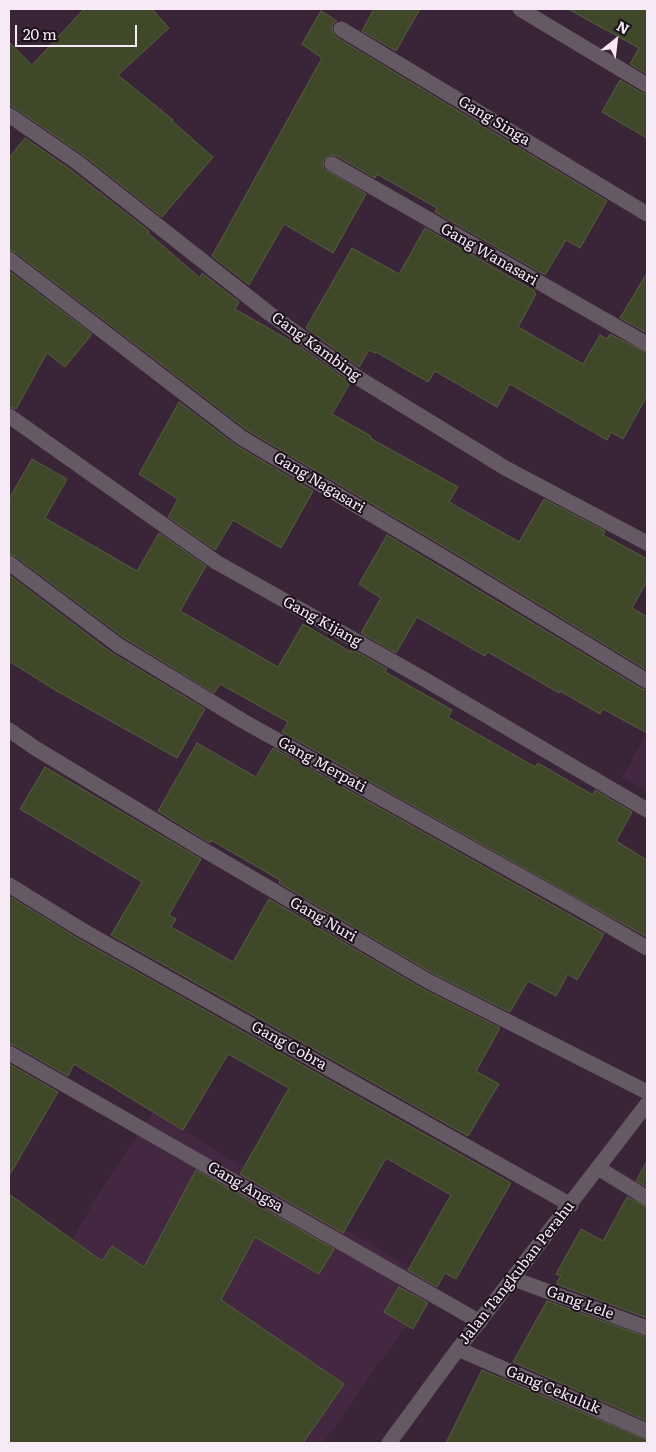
<!DOCTYPE html>
<style>
body{margin:0}
#map{position:relative;width:656px;height:1452px;overflow:hidden;background:#3a2438;font-family:Literata,serif}
canvas{display:block}
.frame{position:absolute;inset:0;border:10px solid #f8e9f6;pointer-events:none}
.north{position:absolute;left:591px;top:15px;width:50px;height:50px;-webkit-text-stroke:4px #1b111a;paint-order:stroke;rotate:29deg;font-size:14px;font-weight:700;line-height:20px;text-align:center;color:#f8e9f6}
.north::after{content:'';display:block;margin:auto;width:18px;height:22px;background:#f8e9f6;clip-path:polygon(50% 0,100% 100%,50% 72%,0 100%)}
.scale{position:absolute;left:15px;top:25px;width:122px;height:22px;box-sizing:border-box;border:2px solid #f8e9f6;border-top:0;padding-left:6px;font-size:15px;line-height:18px;white-space:nowrap;color:#f8e9f6;-webkit-text-stroke:4px #1b111a;paint-order:stroke}
</style>
<div id="map">
<canvas width="656" height="1452"></canvas>
<div class="frame"></div>
<div class="north">N</div>
<div class="scale">20 m</div>
</div>
<script>
const ctx = document.querySelector('canvas').getContext('2d');
ctx.lineJoin = 'round';
function fill(path, color) { ctx.fillStyle = color; ctx.fill(path, 'evenodd'); }
const toPath = rows => new Path2D(rows.map(r => 'M' + r).join(''));
function stroke(path, color, width, dash) { ctx.strokeStyle = color; ctx.lineWidth = width; ctx.lineCap = dash ? 'butt' : 'round'; ctx.setLineDash(dash || []); ctx.stroke(path); }
function label(font, color, halo, rows, align = 'center') {
  ctx.font = font + ' Literata,serif'; ctx.lineWidth = 4; ctx.setLineDash([]); ctx.textBaseline = 'middle'; ctx.strokeStyle = halo; ctx.fillStyle = color; for (const [text, x, y, turn = 0] of rows) {
    ctx.save(); ctx.translate(x, y); ctx.rotate((+turn || 0) * Math.PI / 180); ctx.textAlign = isNaN(turn) ? turn : align; if (halo) ctx.strokeText(text, 0, 0); ctx.fillText(text, 0, 0); ctx.restore();
  }
}
fill(toPath([
 [647,732,647,791,622,778],
 [153,1112,438,1285,377,1366,323,1443,218,1443,35,1303,107,1180]
]), '#442842');
const building = toPath([
 [84,9,152,9,169,28,118,75,173,120,172,121,213,157,162,217,83,155,9,104,9,42,32,65,84,9],
 [374,9,420,9,396,51,362,31,374,9],
 [568,9,647,9,647,74,630,64,639,48,568,9],
 [321,11,337,21,333,24,332,28,333,33,336,37,607,201,580,248,566,240,545,275,435,212,437,208,377,174,375,178,337,156,331,155,324,160,323,165,324,169,366,194,333,253,284,224,249,285,212,256,322,58,302,44,321,11],
 [620,80,642,93,647,94,647,138,602,112,620,80],
 [25,138,71,170,149,231,148,233,200,278,202,273,239,302,235,309,296,344,350,383,332,414,371,436,370,438,458,487,449,502,519,542,544,499,605,531,603,535,647,559,647,581,632,608,647,617,647,670,450,550,247,430,15,252,9,250,9,158,25,138],
 [425,228,535,291,534,292,536,294,518,327,583,364,600,335,607,339,610,334,647,353,647,396,623,439,611,432,607,440,510,384,497,407,435,371,428,382,376,352,375,353,369,350,359,367,306,328,352,248,399,274,425,228],
 [9,271,92,334,65,367,47,353,16,409,9,407,9,271],
 [647,273,647,333,620,318,647,273],
 [179,402,237,446,313,491,281,548,233,520,215,550,168,517,178,499,139,474,179,402],
 [32,459,67,479,45,518,137,571,159,533,206,566,180,611,278,667,303,624,351,652,352,649,387,669,385,672,452,710,448,717,535,767,538,763,593,795,595,790,632,812,616,841,647,860,647,937,282,732,288,722,220,684,214,693,123,637,15,556,9,554,9,499,32,459],
 [387,535,642,689,647,690,647,733,603,709,600,714,560,691,559,693,488,652,485,656,417,617,396,653,361,633,381,598,359,584,387,535],
 [9,575,112,653,205,709,177,758,55,690,9,661,9,575],
 [197,743,256,777,273,748,604,934,577,980,568,974,556,996,528,981,510,1012,432,973,279,883,280,880,211,840,210,843,158,811,197,743],
 [45,767,201,859,169,915,176,919,171,927,233,962,269,899,423,989,500,1028,476,1071,499,1084,468,1136,111,935,142,882,20,809,45,767],
 [9,896,77,938,511,1183,456,1279,445,1273,437,1287,408,1270,451,1195,386,1158,343,1233,240,1174,289,1088,228,1054,183,1130,74,1064,68,1076,14,1045,9,1044,9,896],
 [9,1064,58,1092,9,1176,9,1064],
 [647,1161,647,1187,636,1181,647,1161],
 [196,1170,334,1249,319,1274,255,1237,221,1300,344,1384,303,1443,9,1443,9,1194,102,1261,112,1246,144,1267,196,1170],
 [627,1197,647,1207,647,1318,556,1284,561,1276,556,1274,581,1229,603,1241,627,1197],
 [399,1287,428,1303,413,1329,384,1312,399,1287],
 [547,1301,647,1337,647,1421,513,1362,547,1301],
 [482,1370,647,1440,647,1443,446,1443,482,1370]
]);
fill(building, '#40482a');
stroke(building, '#575f40', 1);
stroke(toPath([
 [520,9,647,85],
 [341,29,647,214],
 [9,115,77,162,270,314,360,379,507,469,647,543],
 [332,164,647,344],
 [9,259,242,438,445,558,647,681],
 [9,416,216,562,424,679,647,810],
 [9,563,118,645,243,721,578,908,647,948],
 [9,730,35,748,192,843,428,981,647,1092],
 [9,885,82,930,571,1205],
 [9,1053,480,1322],
 [598,1168,647,1198],
 [514,1279,647,1328],
 [458,1349,647,1431]
]), '#655963', 15);
stroke(toPath([
 [389,1443,458,1349,647,1104]
]), '#655963', 15);
label('15px', '#f8e9f6', '#1b111a', [
 ["Gang Singa",494,121,31],
 ["Gang Wanasari",489,255,30],
 ["Gang Kambing",316,347,36],
 ["Gang Nagasari",319,483,31],
 ["Gang Kijang",322,622,29],
 ["Gang Merpati",322,765,29],
 ["Gang Nuri",323,920,30],
 ["Gang Cobra",289,1046,29],
 ["Gang Angsa",245,1187,30],
 ["Jalan Tangkuban Perahu",517,1273,-52],
 ["Gang Lele",580,1303,20],
 ["Gang Cekuluk",553,1390,23]
]);
</script>
